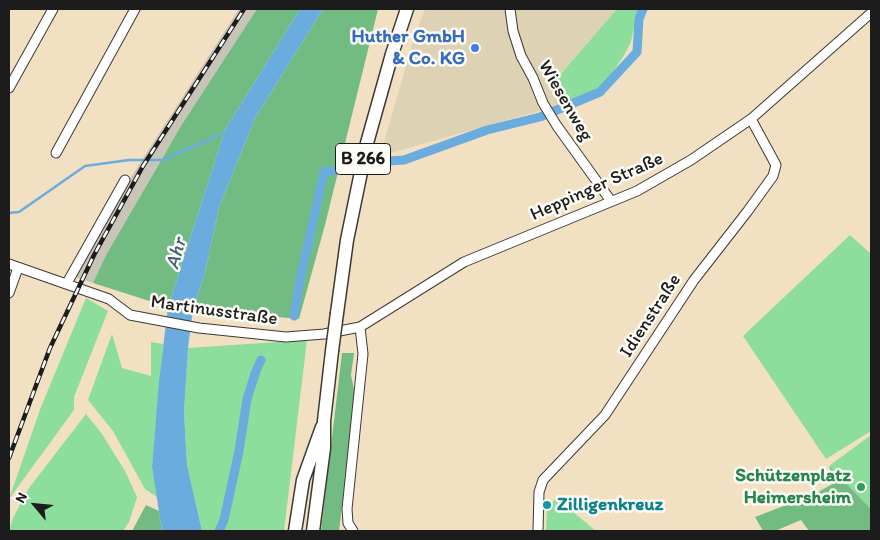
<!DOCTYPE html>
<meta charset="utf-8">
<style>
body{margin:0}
#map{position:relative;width:880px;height:540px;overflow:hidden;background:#f2e0c2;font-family:Itim,sans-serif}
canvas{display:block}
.frame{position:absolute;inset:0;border:10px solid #1c1c1c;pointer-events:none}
.north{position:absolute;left:10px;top:480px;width:50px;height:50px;-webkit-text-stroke:4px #fdfcf7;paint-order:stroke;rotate:298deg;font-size:14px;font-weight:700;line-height:20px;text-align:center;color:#1c1c1c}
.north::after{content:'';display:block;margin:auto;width:18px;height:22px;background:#1c1c1c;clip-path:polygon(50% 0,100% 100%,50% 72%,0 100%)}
</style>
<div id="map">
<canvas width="880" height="540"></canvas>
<div class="frame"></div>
<div class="north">N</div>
</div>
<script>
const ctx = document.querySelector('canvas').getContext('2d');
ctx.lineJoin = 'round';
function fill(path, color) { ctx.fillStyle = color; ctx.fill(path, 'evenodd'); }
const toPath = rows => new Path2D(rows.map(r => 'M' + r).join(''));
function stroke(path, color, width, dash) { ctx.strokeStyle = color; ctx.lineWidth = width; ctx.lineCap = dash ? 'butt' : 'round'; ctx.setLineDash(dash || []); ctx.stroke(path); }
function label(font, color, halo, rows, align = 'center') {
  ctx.font = font + ' Itim,sans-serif'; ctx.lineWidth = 5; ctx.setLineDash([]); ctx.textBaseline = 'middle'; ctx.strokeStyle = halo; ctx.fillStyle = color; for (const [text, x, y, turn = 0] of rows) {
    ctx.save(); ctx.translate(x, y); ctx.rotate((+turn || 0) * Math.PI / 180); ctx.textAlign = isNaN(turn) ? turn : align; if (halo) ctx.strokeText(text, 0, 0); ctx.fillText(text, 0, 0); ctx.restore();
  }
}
fill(toPath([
 [425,9,617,9,551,84,571,102,380,156,415,35]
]), '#ded2b4');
fill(toPath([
 [239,9,257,9,165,153,106,255,93,283,74,277,119,196]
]), '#c8c4b8');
fill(toPath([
 [617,9,639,9,636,16,631,42,623,57,604,85,571,102,551,85],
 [850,235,871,254,871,431,826,459,743,336],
 [86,298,108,311,74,397,74,410,9,499,41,407],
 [112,334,122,368,151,376,151,342,163,344,152,467,157,497,145,489,113,431,88,400],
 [307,340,284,531,202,531,187,465,184,412,188,348],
 [86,414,102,434,125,471,137,497,129,522,123,531,9,531,13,518,29,488],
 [871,435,871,509,829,466],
 [556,498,596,531,546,531,547,509]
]), '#8ddd9c');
fill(toPath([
 [257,9,300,9,225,130,168,307,93,283,106,255,181,126],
 [323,9,378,9,325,225,299,319,193,309,205,273,219,207,255,118],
 [342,353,354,353,351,375,355,395,339,531,321,531],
 [829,466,871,509,871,531,809,531,801,520,775,531,763,531,755,517,815,494,834,483],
 [146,505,159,511,162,531,132,531]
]), '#72bc84');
fill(toPath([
 [300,9,323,9,255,118,219,207,205,273,193,309,188,348,184,412,187,465,202,531,162,531,152,467,159,381,168,307,225,130]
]), '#6aacde');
stroke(toPath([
 [9,213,19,212,85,166,129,160,163,160,219,135,227,134]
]), '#6aacde', 2.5);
stroke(toPath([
 [372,162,404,160,487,130,540,117,600,92,637,52,639,19,643,9],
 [294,316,300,280,324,172,332,171],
 [219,531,224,520,239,451,247,399,256,371,261,360]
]), '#6aacde', 9);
const minor = toPath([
 [510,9,513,31,521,56,533,78,543,103,557,126,611,201],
 [9,88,53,9],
 [56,153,135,9],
 [9,264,109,299,130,315,199,328,286,337,324,334,360,327,464,262,637,191,691,160,751,119,871,13],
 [67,283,125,180],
 [9,293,18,268],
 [353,531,348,523,347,509,363,354,360,327],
 [538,531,539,492,543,480,605,415,694,280,747,212,773,176,776,165,751,119]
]);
const highway = toPath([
 [337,313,347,240,367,143,392,54,407,9],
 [295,531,303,480,322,427],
 [313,531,324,448,324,421,332,351]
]);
stroke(minor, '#3c3935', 11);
stroke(highway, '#3c3935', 15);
stroke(minor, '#fff', 9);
stroke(highway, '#fff', 12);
const rail = toPath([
 [9,458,50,348,94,255,143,166,244,9]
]);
stroke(rail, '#1c1c1c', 4.5);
stroke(rail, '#fdfcf7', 2.5, [8]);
const highwayBridge = toPath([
 [332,351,337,313]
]);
stroke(highwayBridge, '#3c3935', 15, []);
stroke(highwayBridge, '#fff', 12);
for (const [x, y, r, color] of [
 [475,48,5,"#3f7fe0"],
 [861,487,5,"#2e9e5b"],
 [547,505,5,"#0f9aa8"]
]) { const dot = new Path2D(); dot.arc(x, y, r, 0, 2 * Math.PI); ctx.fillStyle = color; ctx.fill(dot); stroke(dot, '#fdfcf7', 2); }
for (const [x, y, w] of [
 [363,159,55]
]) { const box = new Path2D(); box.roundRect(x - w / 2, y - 15.5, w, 31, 4); ctx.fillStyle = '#fdfcf7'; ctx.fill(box); stroke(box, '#1c1c1c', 1); }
label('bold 18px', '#1c1c1c', null, [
 ["B 266",363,159]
]);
label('bold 19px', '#366cbe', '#fdfcf7', [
 ["Huther GmbH",465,37],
 ["& Co. KG",465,59]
], 'right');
label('19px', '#1c1c1c', '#fdfcf7', [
 ["Wiesenweg",565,101,60],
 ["Heppinger Straße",597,187,-24],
 ["Martinusstraße",214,311,8],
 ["Idienstraße",651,316,-57]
]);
label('bold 19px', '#27864d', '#fdfcf7', [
 ["Schützenplatz",851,476],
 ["Heimersheim",851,498]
], 'right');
label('bold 19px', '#0d838f', '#fdfcf7', [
 ["Zilligenkreuz",557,505]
], 'left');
label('italic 20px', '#3f5d73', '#fdfcf7', [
 ["Ahr",177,254,-75]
]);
</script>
